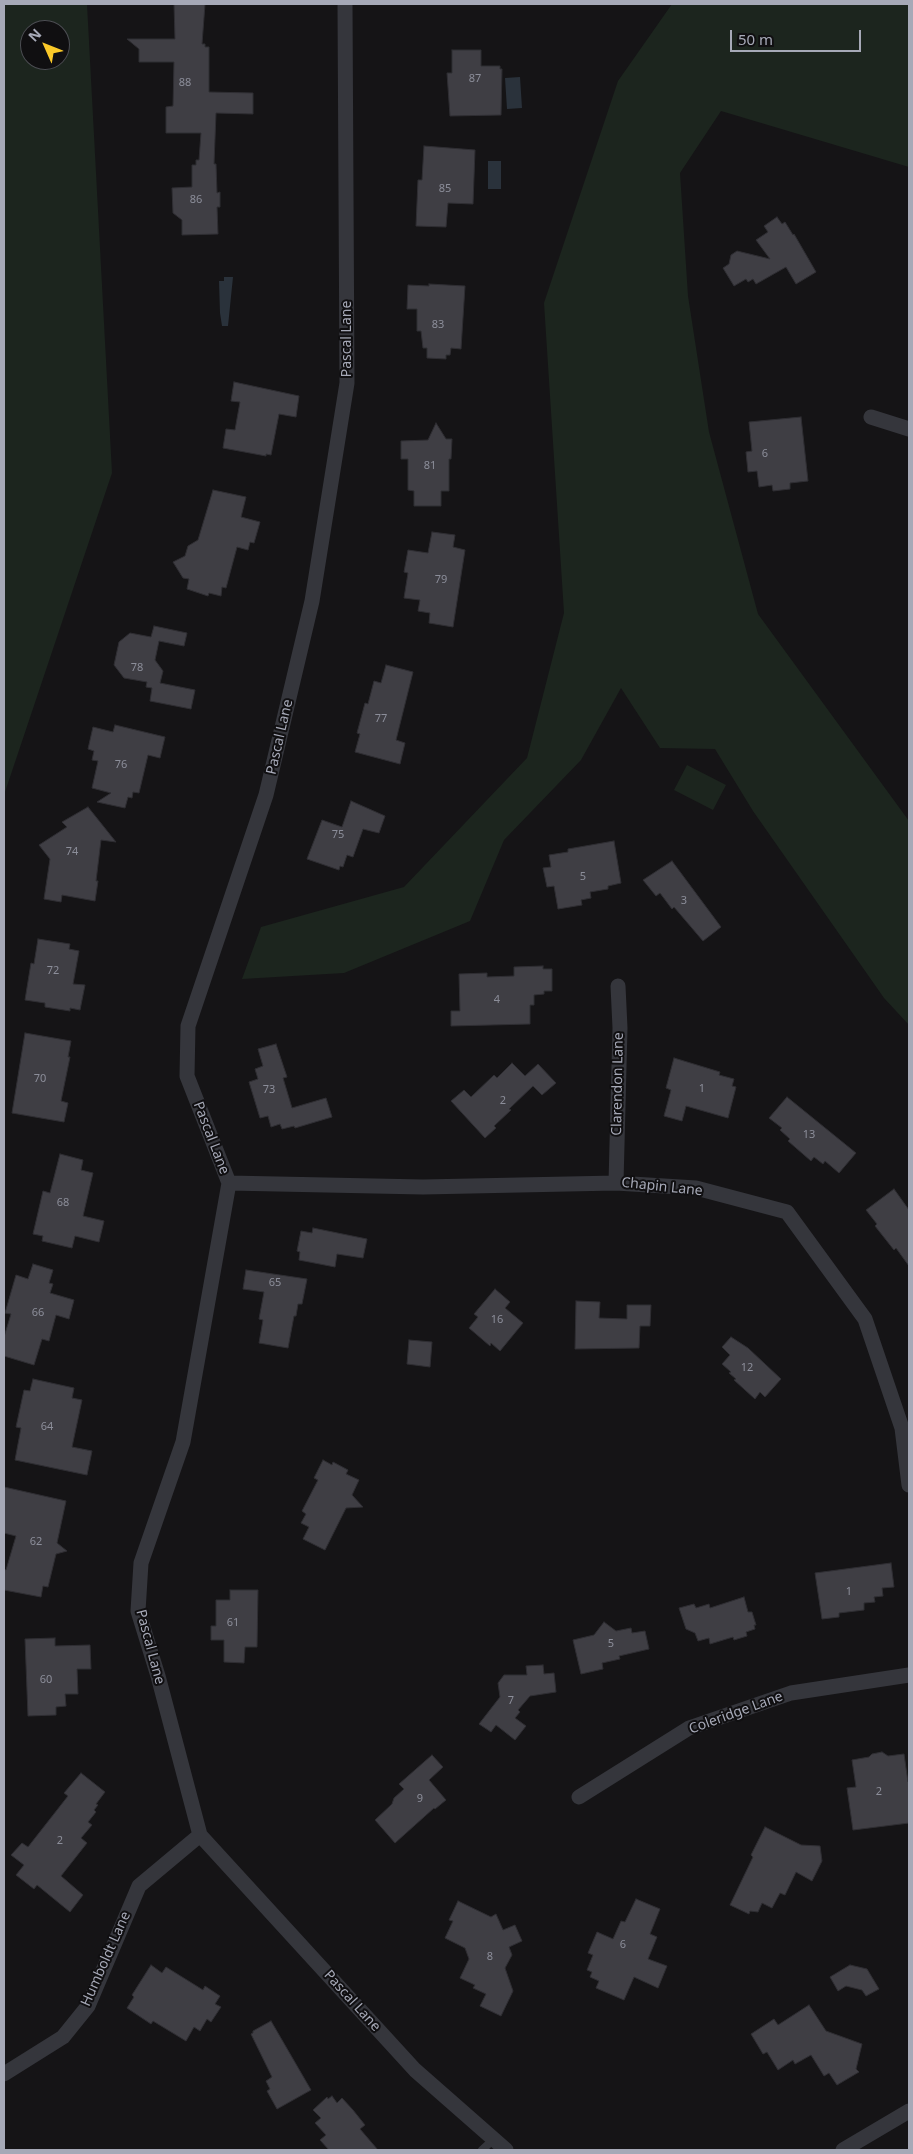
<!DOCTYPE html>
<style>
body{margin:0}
#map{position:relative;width:913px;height:2154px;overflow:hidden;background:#151416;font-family:"Noto Sans",sans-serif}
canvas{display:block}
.frame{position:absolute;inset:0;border:5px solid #a6a9b7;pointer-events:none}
.north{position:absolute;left:20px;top:20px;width:50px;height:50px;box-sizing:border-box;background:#100f11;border:1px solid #4c4d53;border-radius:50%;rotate:314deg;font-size:14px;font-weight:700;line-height:20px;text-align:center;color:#a6a9b7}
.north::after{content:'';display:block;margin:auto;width:18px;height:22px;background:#fac929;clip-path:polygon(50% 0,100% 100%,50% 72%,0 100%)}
.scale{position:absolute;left:730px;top:30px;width:131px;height:22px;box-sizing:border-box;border:2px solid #a6a9b7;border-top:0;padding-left:6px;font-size:15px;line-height:18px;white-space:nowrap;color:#a6a9b7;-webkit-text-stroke:4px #100f11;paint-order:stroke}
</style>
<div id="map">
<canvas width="913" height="2154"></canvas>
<div class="frame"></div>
<div class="north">N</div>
<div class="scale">50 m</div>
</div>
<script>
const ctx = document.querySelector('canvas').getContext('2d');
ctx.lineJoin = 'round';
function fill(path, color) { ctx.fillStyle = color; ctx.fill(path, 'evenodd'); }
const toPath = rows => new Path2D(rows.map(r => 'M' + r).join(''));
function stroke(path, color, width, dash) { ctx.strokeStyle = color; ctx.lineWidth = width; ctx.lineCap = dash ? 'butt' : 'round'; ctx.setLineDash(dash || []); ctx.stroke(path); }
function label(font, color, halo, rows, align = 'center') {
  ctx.font = font + ' "Noto Sans",sans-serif'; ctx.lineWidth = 4; ctx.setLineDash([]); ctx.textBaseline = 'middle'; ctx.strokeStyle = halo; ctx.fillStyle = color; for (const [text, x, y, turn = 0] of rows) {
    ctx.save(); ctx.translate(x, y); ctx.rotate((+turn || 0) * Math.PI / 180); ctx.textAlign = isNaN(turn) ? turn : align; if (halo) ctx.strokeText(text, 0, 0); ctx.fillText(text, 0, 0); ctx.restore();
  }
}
fill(toPath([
 [4,4,87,4,112,473,4,795],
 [30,30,60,30,60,60,30,60],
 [672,4,909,4,909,167,721,111,680,173,688,296,709,432,758,614,909,821,909,1025,884,998,753,811,715,749,660,748,621,688,581,760,504,840,470,921,344,973,242,979,261,927,404,887,527,758,564,613,544,303,618,81],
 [687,765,726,785,713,810,674,790]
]), '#1c251e');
fill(toPath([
 [520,77,522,108,507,109,505,78],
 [488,161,501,161,501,189,488,189],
 [224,277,233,277,228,326,222,326,220,313,219,281,224,281]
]), '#2a323b');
const building = toPath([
 [174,4,205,4,202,44,205,44,205,47,209,47,209,92,253,93,253,114,216,113,214,164,216,164,217,193,220,192,220,207,217,207,218,234,182,235,182,220,173,213,172,188,192,187,192,165,196,165,196,160,199,160,201,133,166,133,166,107,173,106,174,62,139,62,139,49,127,39,175,39,174,4],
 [452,50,481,50,481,66,500,66,500,69,502,69,501,115,450,116,447,73,452,73,452,50],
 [424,146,475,150,473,204,448,203,446,227,416,226,418,180,422,180,424,146],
 [777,217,782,224,785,222,793,235,794,234,816,272,796,284,786,267,756,284,753,279,748,282,746,279,734,286,723,268,729,264,731,255,737,251,770,259,756,240,768,232,764,226,777,217],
 [429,284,465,286,461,349,451,348,450,355,446,355,446,359,427,358,427,348,423,348,421,331,417,331,417,309,407,309,408,285,429,286,429,284],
 [234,382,299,396,296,417,279,414,271,455,266,454,266,456,223,448,226,429,235,430,240,402,231,401,234,382],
 [801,417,808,481,790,483,790,489,773,491,772,485,759,487,757,471,748,472,746,452,752,451,749,422,801,417],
 [436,423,446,439,452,439,451,459,449,459,449,491,441,491,441,506,414,506,414,491,408,490,408,459,401,459,401,441,428,440,436,423],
 [213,490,246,497,241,517,260,522,254,543,250,542,248,550,237,547,226,588,222,587,221,596,209,593,208,596,187,589,189,579,183,578,173,562,185,556,188,546,198,540,213,490],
 [432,532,455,535,453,547,465,550,453,627,429,623,430,613,418,611,420,600,404,598,408,573,404,572,408,550,428,553,432,532],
 [154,626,187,633,184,646,159,641,155,660,163,671,160,683,195,690,191,709,150,701,152,688,146,687,147,682,124,678,114,665,119,642,130,633,151,637,154,626],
 [386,665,413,672,396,740,405,743,400,764,355,752,360,734,357,733,365,703,368,704,374,681,381,683,386,665],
 [115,725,165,737,160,758,148,755,139,793,133,792,132,798,128,797,125,808,97,802,111,793,92,788,98,761,92,760,94,751,88,749,93,727,113,732,115,725],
 [351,801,385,816,379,833,363,829,353,857,347,855,343,867,340,866,339,870,307,859,322,820,342,827,351,801],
 [88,807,116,842,101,840,96,881,98,881,95,901,62,895,61,902,44,899,50,859,39,845,67,827,62,822,88,807],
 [614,841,621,883,608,886,608,889,590,892,591,898,581,900,582,905,558,909,554,886,547,887,543,868,551,867,549,855,568,852,568,849,614,841],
 [672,861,721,927,703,941,674,907,672,909,660,893,656,896,643,880,672,861],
 [38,939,70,944,69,949,79,951,73,984,85,985,80,1010,70,1008,70,1011,45,1007,45,1003,25,1000,31,963,34,964,38,939],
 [543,966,543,969,552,969,552,991,544,991,544,994,534,995,534,1005,530,1005,530,1024,451,1026,451,1011,460,1011,459,974,487,973,487,977,514,976,514,967,543,966],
 [25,1033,71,1041,68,1057,70,1057,61,1101,68,1103,64,1122,12,1113,25,1033],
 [276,1044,287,1077,283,1078,292,1108,326,1098,332,1117,295,1128,294,1126,282,1129,280,1124,271,1127,268,1116,260,1118,249,1082,258,1079,255,1069,263,1066,258,1049,276,1044],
 [674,1058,720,1072,719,1075,734,1079,732,1086,736,1087,728,1118,686,1106,682,1121,664,1116,671,1090,666,1088,674,1058],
 [512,1063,525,1076,538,1064,556,1083,542,1095,533,1086,509,1109,511,1110,494,1126,496,1128,485,1138,451,1101,464,1090,471,1097,494,1075,497,1078,512,1063],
 [787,1097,856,1153,839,1173,825,1161,823,1164,814,1157,811,1161,788,1141,790,1139,780,1130,782,1128,769,1118,787,1097],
 [60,1154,83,1160,81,1170,93,1173,83,1216,104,1221,99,1242,75,1236,72,1248,42,1241,43,1236,33,1234,43,1191,50,1193,60,1154],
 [894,1189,909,1210,909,1266,896,1248,894,1250,875,1226,877,1224,866,1210,894,1189],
 [313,1228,367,1239,363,1258,337,1254,335,1267,299,1260,300,1252,297,1251,301,1231,312,1233,313,1228],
 [33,1264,53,1270,49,1283,53,1284,50,1293,74,1300,69,1319,56,1315,49,1341,42,1339,34,1365,4,1356,4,1337,11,1314,5,1313,16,1275,28,1279,33,1264],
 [246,1270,307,1279,302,1304,298,1304,296,1316,294,1316,288,1348,259,1343,263,1320,259,1319,264,1292,243,1289,246,1270],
 [495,1289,510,1302,505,1308,523,1323,500,1351,491,1343,490,1346,469,1328,478,1317,474,1314,495,1289],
 [576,1301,600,1302,599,1318,627,1319,627,1305,651,1305,650,1326,640,1326,639,1348,575,1349,576,1301],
 [731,1337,748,1348,781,1379,765,1397,760,1392,755,1399,734,1380,736,1379,729,1373,731,1372,722,1364,730,1355,722,1347,731,1337],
 [409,1340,432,1342,430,1367,407,1364,409,1340],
 [33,1379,74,1388,72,1398,82,1400,72,1447,92,1451,87,1475,15,1460,21,1428,16,1427,24,1390,30,1391,33,1379],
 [323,1460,332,1465,333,1462,348,1470,346,1474,359,1480,352,1495,363,1507,346,1508,325,1550,303,1539,309,1527,301,1523,306,1514,302,1511,318,1480,314,1478,323,1460],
 [4,1487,66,1501,57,1543,67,1551,56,1554,48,1587,43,1586,41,1597,4,1590,4,1569,6,1570,16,1536,4,1533,4,1487],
 [891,1563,894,1587,882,1588,883,1596,874,1597,875,1602,864,1603,864,1610,839,1613,839,1617,822,1619,815,1573,891,1563],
 [230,1590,258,1590,257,1647,245,1647,244,1663,224,1662,224,1640,211,1640,211,1626,216,1626,216,1600,230,1600,230,1590],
 [744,1597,748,1612,752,1612,756,1625,754,1625,755,1629,746,1632,747,1636,734,1640,733,1637,710,1644,709,1638,698,1641,695,1633,686,1629,679,1608,694,1604,696,1608,709,1604,710,1608,744,1597],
 [604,1622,616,1631,631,1628,632,1633,645,1631,649,1649,619,1656,620,1659,602,1663,603,1669,581,1674,573,1640,594,1635,604,1622],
 [55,1638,55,1646,90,1645,91,1669,77,1669,78,1694,65,1694,66,1706,56,1707,56,1715,28,1716,25,1639,55,1638],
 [543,1665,544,1674,554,1673,556,1692,530,1696,518,1710,520,1712,515,1718,526,1726,515,1740,496,1725,491,1732,479,1724,500,1697,498,1683,504,1675,527,1675,526,1666,543,1665],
 [882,1752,888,1756,904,1754,908,1782,909,1782,909,1823,853,1830,847,1788,856,1787,852,1760,869,1757,872,1754,882,1752],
 [432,1755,443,1767,429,1780,446,1800,435,1809,434,1808,395,1843,375,1820,392,1804,394,1798,404,1789,399,1784,432,1755],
 [81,1773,105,1792,96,1804,98,1805,94,1810,96,1812,88,1822,92,1825,81,1838,87,1843,61,1876,83,1895,70,1912,37,1885,34,1889,16,1875,24,1865,11,1855,22,1843,28,1847,68,1796,64,1793,81,1773],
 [765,1827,801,1845,820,1846,822,1861,812,1881,796,1872,785,1895,780,1893,772,1908,762,1903,758,1912,750,1911,749,1914,730,1905,753,1857,751,1855,765,1827],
 [636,1899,660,1909,650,1934,657,1937,648,1959,667,1966,658,1988,634,1977,624,2000,596,1988,599,1981,590,1977,592,1972,587,1970,593,1955,588,1953,597,1932,613,1939,621,1921,625,1922,636,1899],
 [458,1901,491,1917,496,1914,503,1930,515,1925,522,1941,509,1947,512,1955,505,1968,513,1991,501,2016,480,2006,486,1994,473,1988,475,1985,460,1978,469,1959,465,1948,445,1938,453,1921,449,1920,458,1901],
 [151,1965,162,1973,166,1967,203,1990,205,1986,220,1996,215,2004,221,2007,211,2022,207,2019,200,2031,194,2027,186,2041,153,2021,151,2024,127,2008,134,1997,132,1995,151,1965],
 [850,1965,867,1969,879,1989,866,1996,862,1990,846,1986,838,1991,830,1977,850,1965],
 [809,2005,826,2031,862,2044,856,2069,859,2072,837,2085,829,2073,824,2076,811,2055,795,2064,793,2060,778,2070,767,2052,763,2054,751,2034,774,2019,778,2025,809,2005],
 [271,2021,311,2090,277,2109,267,2091,270,2089,266,2081,272,2077,251,2034,253,2033,253,2031,271,2021],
 [332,2096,337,2103,342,2098,353,2110,365,2125,360,2129,378,2150,329,2150,320,2140,326,2135,315,2123,321,2118,313,2110,327,2097,328,2099,332,2096]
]);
fill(building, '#3f3e44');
stroke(building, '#2f2e33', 1);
stroke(toPath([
 [482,2150,494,2139]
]), '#35363c', 8);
stroke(toPath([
 [345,4,347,383,312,601,266,795,188,1026,187,1076,229,1183,183,1442,141,1563,138,1611,158,1676,200,1835,415,2070,506,2150],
 [871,417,909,429],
 [229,1183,423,1187,616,1183,696,1188,787,1212,865,1319,902,1428,909,1485],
 [616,1183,620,1028,618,986],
 [579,1797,689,1728,791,1693,909,1675],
 [4,2074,63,2037,88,2006,139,1886,200,1835],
 [843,2150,909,2111]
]), '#35363c', 15);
label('11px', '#8c8e9a', null, [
 ["87",475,79],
 ["88",185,83],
 ["85",445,189],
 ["86",196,200],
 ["83",438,325],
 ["6",765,454],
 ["81",430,466],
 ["79",441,580],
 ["78",137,668],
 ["77",381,719],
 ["76",121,765],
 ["75",338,835],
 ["74",72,852],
 ["5",583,877],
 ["3",684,901],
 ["72",53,971],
 ["4",497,1000],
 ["70",40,1079],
 ["1",702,1089],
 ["73",269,1090],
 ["2",503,1101],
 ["13",809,1135],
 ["68",63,1203],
 ["65",275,1283],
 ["66",38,1313],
 ["16",497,1320],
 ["12",747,1368],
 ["64",47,1427],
 ["62",36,1542],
 ["1",849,1592],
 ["61",233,1623],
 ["5",611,1644],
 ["60",46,1680],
 ["7",511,1701],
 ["2",879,1792],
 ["9",420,1799],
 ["2",60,1841],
 ["6",623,1945],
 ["8",490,1957]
]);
label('14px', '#a6a9b7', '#100f11', [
 ["Pascal Lane",347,339,-90],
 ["Pascal Lane",280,737,-77],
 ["Clarendon Lane",618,1084,-89],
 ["Pascal Lane",211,1138,69],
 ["Chapin Lane",662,1187,6],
 ["Pascal Lane",150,1647,75],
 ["Coleridge Lane",736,1713,-20],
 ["Humboldt Lane",106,1959,-66],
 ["Pascal Lane",352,2001,48]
]);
</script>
